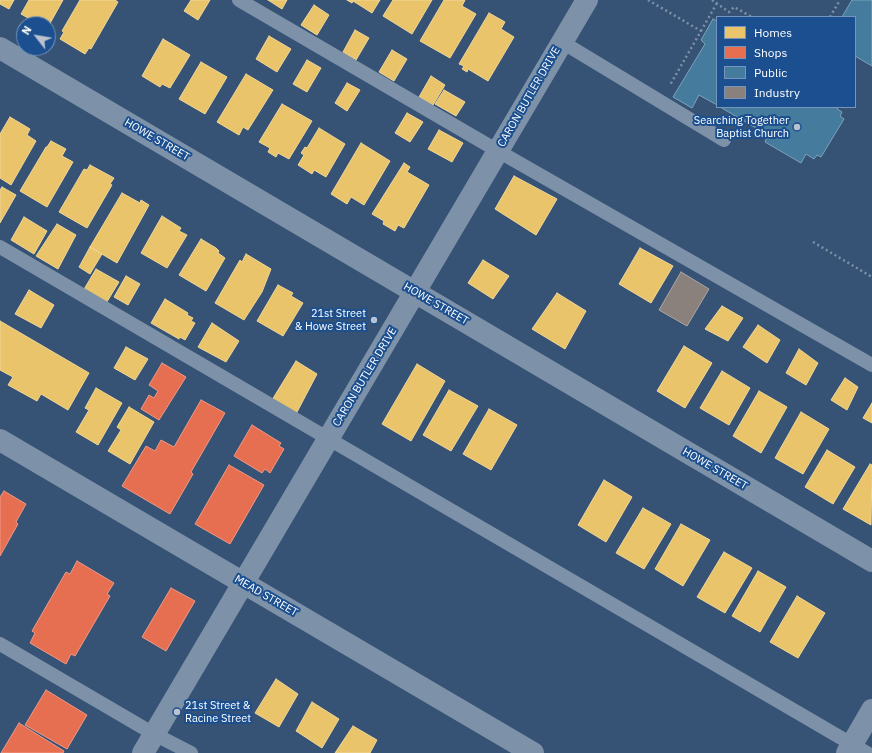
<!DOCTYPE html>
<style>
body{margin:0}
#map{position:relative;width:872px;height:753px;overflow:hidden;background:#365274;font-family:"IBM Plex Sans",sans-serif}
canvas{display:block}
.legend{position:absolute;left:716px;top:16px;width:140px;height:92px;box-sizing:border-box;background:#1b4f8f;border:1px solid #7695bc;margin:0;padding:5px 7px;list-style:none;font-size:12px;color:#fff}
.legend li{display:flex;align-items:center;gap:8px;height:20px}
.legend b{width:20px;border:1px solid #7695bc}
.north{position:absolute;left:16px;top:16px;width:40px;height:40px;box-sizing:border-box;background:#1b4f8f;border:1px solid #7695bc;border-radius:50%;rotate:301deg;font-size:11px;font-weight:700;line-height:16px;text-align:center;color:#fff}
.north::after{content:'';display:block;margin:auto;width:14px;height:18px;background:#b9c2ce;clip-path:polygon(50% 0,100% 100%,50% 72%,0 100%)}
</style>
<div id="map">
<canvas width="872" height="753"></canvas>
<ul class="legend">
<li><b style="height:11px;background:#e9c46a"></b>Homes</li>
<li><b style="height:11px;background:#e76f51"></b>Shops</li>
<li><b style="height:11px;background:#457b9d"></b>Public</li>
<li><b style="height:11px;background:#8a817c"></b>Industry</li>
</ul>
<div class="north">N</div>
</div>
<script>
const ctx = document.querySelector('canvas').getContext('2d');
ctx.lineJoin = 'round';
function fill(path, color) { ctx.fillStyle = color; ctx.fill(path, 'evenodd'); }
const toPath = rows => new Path2D(rows.map(r => 'M' + r).join(''));
function stroke(path, color, width, dash) { ctx.strokeStyle = color; ctx.lineWidth = width; ctx.lineCap = dash ? 'butt' : 'round'; ctx.setLineDash(dash || []); ctx.stroke(path); }
function label(font, color, halo, rows, align = 'center') {
  ctx.font = font + ' "IBM Plex Sans",sans-serif'; ctx.lineWidth = 4; ctx.setLineDash([]); ctx.textBaseline = 'middle'; ctx.strokeStyle = halo; ctx.fillStyle = color; for (const [text, x, y, turn = 0] of rows) {
    ctx.save(); ctx.translate(x, y); ctx.rotate((+turn || 0) * Math.PI / 180); ctx.textAlign = isNaN(turn) ? turn : align; if (halo) ctx.strokeText(text, 0, 0); ctx.fillText(text, 0, 0); ctx.restore();
  }
}
const homes = toPath([
 [0,0,14,0,9,9,0,4,0,0],
 [29,0,63,0,48,27,48,24,39,24,21,14,29,0],
 [80,0,115,0,118,2,91,49,89,48,85,54,60,39,64,32,62,31,80,0],
 [191,0,210,0,198,20,184,11,191,0],
 [268,0,287,0,282,9,268,0],
 [347,0,380,0,372,13,353,1,352,3,347,0],
 [393,0,432,0,412,34,383,16,393,0],
 [444,0,465,0,462,6,476,14,450,58,420,41,444,0],
 [314,5,329,15,317,35,301,25,314,5],
 [489,13,505,22,501,29,514,37,488,81,468,69,467,72,462,69,464,66,459,64,489,13],
 [355,30,369,38,356,60,343,52,355,30],
 [269,36,291,49,277,72,256,59,269,36],
 [163,39,190,55,170,88,162,84,160,87,142,76,163,39],
 [392,50,407,59,394,81,379,72,392,50],
 [307,60,321,68,307,92,293,84,307,60],
 [201,62,227,77,205,114,179,99,201,62],
 [246,74,273,90,248,130,243,127,239,135,217,122,246,74],
 [431,76,445,85,433,105,419,97,431,76],
 [347,83,360,90,347,111,335,103,347,83],
 [444,90,465,102,456,116,435,104,444,90],
 [282,104,312,121,289,159,278,153,276,157,268,152,270,148,259,142,282,104],
 [407,113,423,122,410,142,395,133,407,113],
 [10,117,30,129,27,135,36,141,11,185,0,178,0,134,10,117],
 [319,128,345,144,326,177,314,170,312,174,298,165,304,155,301,153,305,147,307,148,319,128],
 [439,130,463,143,452,162,428,149,439,130],
 [51,141,66,149,62,156,73,162,47,207,20,191,46,147,47,147,51,141],
 [361,143,390,161,364,205,351,197,347,204,331,194,361,143],
 [404,163,410,167,407,172,429,185,404,228,398,225,395,231,383,224,384,221,372,214,404,163],
 [90,165,114,178,110,184,112,185,87,228,59,212,84,169,87,170,90,165],
 [514,176,557,199,536,235,495,209,514,176],
 [2,187,16,195,0,223,0,190,2,187],
 [122,193,140,203,141,200,149,205,117,263,90,247,122,193],
 [162,216,181,228,179,231,187,235,167,268,141,253,162,216],
 [24,217,47,231,34,254,11,240,24,217],
 [57,224,76,235,58,269,36,256,57,224],
 [201,239,216,248,219,251,218,253,225,258,206,291,179,275,201,239],
 [90,247,102,254,90,274,79,267,90,247],
 [640,248,673,266,651,303,619,284,640,248],
 [246,254,271,269,262,292,244,320,215,303,240,260,242,262,246,254],
 [483,260,509,276,493,299,468,283,483,260],
 [96,269,119,282,105,305,83,291,96,269],
 [126,276,140,284,128,305,114,297,126,276],
 [278,285,293,293,291,296,303,303,283,336,257,321,278,285],
 [29,290,54,305,41,328,15,314,29,290],
 [557,293,586,311,565,349,532,329,557,293],
 [165,299,188,313,187,315,193,318,191,321,195,323,185,340,180,337,179,339,151,323,165,299],
 [722,306,743,318,728,341,705,329,722,306],
 [0,321,89,373,68,410,41,394,37,401,8,385,13,377,0,370,0,321],
 [212,323,239,341,226,362,198,347,212,323],
 [758,325,780,340,767,363,743,347,758,325],
 [684,346,712,363,685,408,657,391,684,346],
 [126,347,148,359,135,380,114,368,126,347],
 [799,349,818,363,806,385,786,373,799,349],
 [296,361,317,374,296,414,272,400,296,361],
 [417,364,445,381,411,441,382,424,417,364],
 [722,371,750,388,729,425,700,408,722,371],
 [845,378,858,387,847,410,831,400,845,378],
 [96,388,122,403,98,445,76,432,89,410,85,408,96,388],
 [449,390,478,406,451,451,423,435,449,390],
 [759,391,787,407,761,453,733,436,759,391],
 [872,403,872,423,863,418,872,403],
 [129,407,154,422,130,464,108,451,121,430,117,427,129,407],
 [489,409,517,425,491,470,463,454,489,409],
 [801,412,829,429,803,474,775,458,801,412],
 [827,450,855,467,833,504,805,487,827,450],
 [870,464,872,465,871,525,843,509,870,464],
 [604,480,632,497,606,542,578,525,604,480],
 [643,508,671,524,644,569,616,553,643,508],
 [681,524,710,540,683,586,655,569,681,524],
 [724,552,752,568,725,613,697,597,724,552],
 [758,571,786,587,760,632,732,616,758,571],
 [797,596,825,613,798,658,770,642,797,596],
 [276,679,298,694,279,727,255,713,276,679],
 [312,702,339,719,322,748,296,731,312,702],
 [353,726,377,740,370,753,335,753,353,726]
]);
fill(homes, '#e9c46a');
stroke(homes, '#f0d697', 1);
const shops = toPath([
 [162,363,186,377,159,420,141,409,149,395,154,398,158,391,149,385,162,363],
 [201,400,225,413,191,472,193,474,170,514,122,486,146,446,155,451,161,440,174,447,201,400],
 [252,425,281,443,279,446,284,449,270,473,265,469,262,473,234,456,252,425],
 [229,465,264,485,230,544,195,524,229,465],
 [4,491,26,504,16,522,18,524,0,556,0,497,4,491],
 [77,561,114,583,107,594,110,596,75,656,71,654,66,664,30,643,35,633,32,631,66,572,70,574,77,561],
 [171,588,195,601,166,651,142,637,171,588],
 [46,690,87,715,67,749,25,725,46,690],
 [19,723,64,751,63,753,1,753,19,723]
]);
fill(shops, '#e76f51');
stroke(shops, '#ee9a85', 1);
const public = toPath([
 [852,0,872,0,872,66,855,56,855,17,842,17,852,0],
 [713,19,717,21,717,105,699,95,692,108,673,97,705,44,701,40,713,19],
 [720,107,838,107,837,109,842,112,840,116,844,119,821,157,817,155,814,159,806,154,801,163,765,142,768,135,720,107]
]);
fill(public, '#457b9d');
stroke(public, '#7da3ba', 1);
const industry = toPath([
 [681,272,709,289,687,326,659,310,681,272]
]);
fill(industry, '#8a817c');
stroke(industry, '#ada7a3', 1);
stroke(toPath([
 [648,0,701,31,670,85],
 [712,0,729,12,734,7,752,17],
 [830,17,840,0],
 [701,31,717,3],
 [813,242,872,277]
]), '#7d92a8', 2.5, [2, 3]);
stroke(toPath([
 [239,0,498,151,872,365],
 [562,42,724,140],
 [0,247,867,753],
 [0,644,154,734,191,753]
]), '#7d92a8', 14);
stroke(toPath([
 [0,48,872,561],
 [0,440,533,753],
 [143,753,587,0],
 [847,753,872,710]
]), '#7d92a8', 22);
for (const [x, y, r, color] of [
 [797,127,4,"#b9c2ce"],
 [374,320,4,"#b9c2ce"],
 [177,712,4,"#b9c2ce"]
]) { const dot = new Path2D(); dot.arc(x, y, r, 0, 2 * Math.PI); ctx.fillStyle = color; ctx.fill(dot); stroke(dot, '#1b4f8f', 1.5); }
label('11px', '#fff', '#1b4f8f', [
 ["CARON BUTLER DRIVE",529,97,-60],
 ["HOWE STREET",157,140,30],
 ["HOWE STREET",436,304,30],
 ["CARON BUTLER DRIVE",365,377,-59],
 ["HOWE STREET",715,469,30],
 ["MEAD STREET",266,596,30]
]);
label('11px', '#fff', '#1b4f8f', [
 ["Searching Together",789,121],
 ["Baptist Church",789,134],
 ["21st Street",366,314],
 ["& Howe Street",366,327],
 ["21st Street &",185,706,"left"],
 ["Racine Street",185,719,"left"]
], 'right');
</script>
